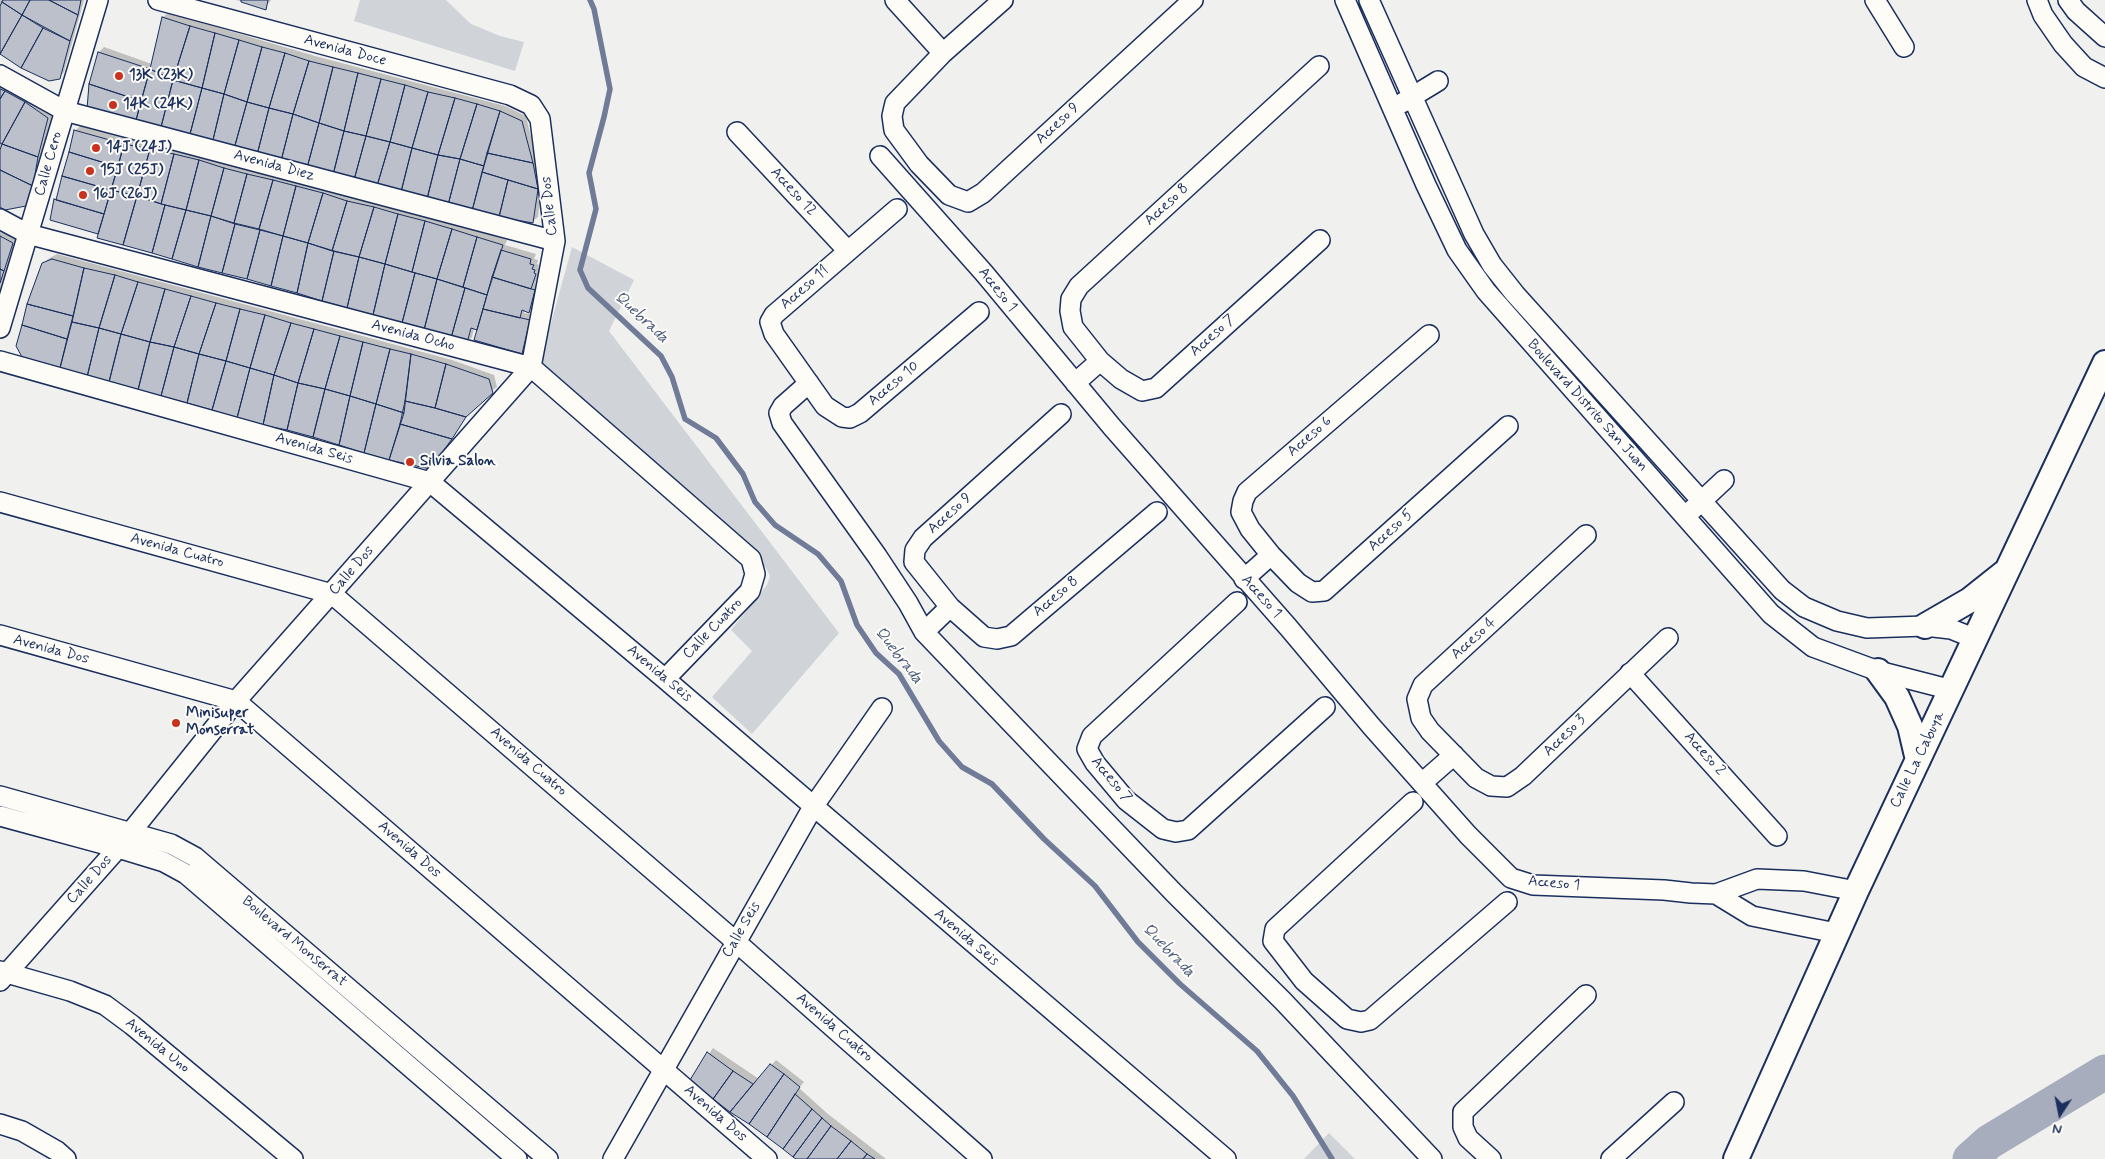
<!DOCTYPE html>
<style>
body{margin:0}
#map{position:relative;width:2105px;height:1159px;overflow:hidden;background:#f0f0ee;font-family:Mynerve,sans-serif}
canvas{display:block}
.north{position:absolute;left:2035px;top:1089px;width:50px;height:50px;-webkit-text-stroke:4px #fdfcf7;paint-order:stroke;rotate:191deg;font-size:14px;font-weight:700;line-height:20px;text-align:center;color:#1b2f5e}
.north::after{content:'';display:block;margin:auto;width:18px;height:22px;background:#1b2f5e;clip-path:polygon(50% 0,100% 100%,50% 72%,0 100%)}
</style>
<div id="map">
<canvas width="2105" height="1159"></canvas>
<div class="north">N</div>
</div>
<script>
const ctx = document.querySelector('canvas').getContext('2d');
ctx.lineJoin = 'round';
function fill(path, color) { ctx.fillStyle = color; ctx.fill(path, 'evenodd'); }
const toPath = rows => new Path2D(rows.map(r => 'M' + r).join(''));
function stroke(path, color, width, dash) { ctx.strokeStyle = color; ctx.lineWidth = width; ctx.lineCap = dash ? 'butt' : 'round'; ctx.setLineDash(dash || []); ctx.stroke(path); }
function label(font, color, halo, rows, align = 'center') {
  ctx.font = font + ' Mynerve,sans-serif'; ctx.lineWidth = 4; ctx.setLineDash([]); ctx.textBaseline = 'middle'; ctx.strokeStyle = halo; ctx.fillStyle = color; for (const [text, x, y, turn = 0] of rows) {
    ctx.save(); ctx.translate(x, y); ctx.rotate((+turn || 0) * Math.PI / 180); ctx.textAlign = isNaN(turn) ? turn : align; if (halo) ctx.strokeText(text, 0, 0); ctx.fillText(text, 0, 0); ctx.restore();
  }
}
fill(toPath([
 [360,0,446,0,471,24,500,36,524,42,515,71,354,21],
 [572,247,634,280,609,331,839,633,752,734,712,697,752,651,731,630,767,585,770,576,766,568,540,363],
 [1329,1133,1355,1159,1304,1159]
]), '#d0d3d8');
fill(toPath([
 [0,0,84,0,64,72,59,77,0,54],
 [236,0,271,0,265,8],
 [168,13,315,56,505,106,526,116,542,183,538,217,533,221,88,108,91,84,99,52,104,47,152,64,163,17],
 [0,80,53,113,37,180,30,199,25,204,0,205],
 [80,126,129,140,204,155,431,217,507,240,505,245,536,254,534,259,538,260,537,264,539,265,538,268,540,269,535,284,539,285,534,306,529,311,525,310,524,313,534,315,527,348,522,353,474,328,472,337,467,342,51,219,75,131],
 [0,228,17,238,0,292],
 [57,254,452,360,494,375,497,387,390,459,88,376,23,356,43,264,48,259],
 [713,1048,759,1079,776,1060,804,1082,799,1088,828,1114,886,1159,798,1159,731,1111,692,1080]
]), '#0003');
stroke(toPath([
 [590,0,594,9,610,89,604,117,589,173,596,209,580,270,588,288,661,356,672,377,685,419,716,438,743,474,755,502,775,525,818,554,841,581,857,625,876,653,899,674,939,741,962,767,992,784,1044,839,1095,886,1138,942,1180,984,1257,1051,1293,1096,1332,1159]
]), '#6f7b97', 5.5);
stroke(toPath([
 [1970,1159,1989,1142,2105,1072]
]), '#a7adbd', 35);
const building = toPath([
 [3,0,30,0,22,15,2,2,3,0],
 [30,0,49,0,78,15,70,41,22,15,30,0],
 [49,0,81,0,78,15,49,0],
 [241,0,268,0,266,10,241,2,241,0],
 [2,2,22,15,0,54,0,6,2,2],
 [22,15,43,28,21,68,0,54,22,15],
 [162,17,190,26,173,80,150,69,162,17],
 [190,26,215,33,202,88,173,80,190,26],
 [43,28,70,41,60,79,49,81,21,68,43,28],
 [215,33,239,40,224,94,202,88,215,33],
 [239,40,262,47,247,102,224,94,239,40],
 [262,47,285,53,269,108,247,102,262,47],
 [98,52,150,69,141,101,89,84,98,52],
 [285,53,309,61,293,114,269,108,285,53],
 [309,61,333,67,319,123,293,114,309,61],
 [333,67,358,73,344,131,319,123,333,67],
 [150,69,173,80,160,131,135,124,150,69],
 [358,73,381,79,366,136,344,131,358,73],
 [381,79,405,85,390,142,366,136,381,79],
 [173,80,202,88,189,138,160,131,173,80],
 [89,84,141,101,135,124,87,109,89,84],
 [405,85,428,92,412,148,390,142,405,85],
 [202,88,224,94,212,144,189,138,202,88],
 [0,89,5,91,0,99,0,89],
 [5,91,25,102,2,144,0,143,0,99,5,91],
 [428,92,455,98,438,155,412,148,428,92],
 [224,94,247,102,234,149,212,144,224,94],
 [455,98,477,104,460,159,438,155,455,98],
 [25,102,48,118,38,157,2,144,25,102],
 [247,102,269,108,257,155,234,149,247,102],
 [477,104,500,111,484,166,460,159,477,104],
 [269,108,293,114,281,161,257,155,269,108],
 [500,111,522,121,533,163,487,153,500,111],
 [293,114,319,123,307,168,281,161,293,114],
 [319,123,344,131,333,175,307,168,319,123],
 [74,130,124,144,118,167,69,152,74,130],
 [344,131,366,136,354,180,333,175,344,131],
 [366,136,390,142,377,186,354,180,366,136],
 [390,142,412,148,401,192,377,186,390,142],
 [2,144,38,157,33,186,0,170,0,150,2,144],
 [124,144,150,149,137,196,111,190,124,144],
 [412,148,438,155,427,199,401,192,412,148],
 [150,149,174,154,161,204,137,196,150,149],
 [69,152,118,167,111,190,62,176,69,152],
 [487,153,533,163,538,189,482,172,487,153],
 [174,154,199,160,186,210,161,204,174,154],
 [438,155,460,159,448,205,427,199,438,155],
 [460,159,484,166,472,211,448,205,460,159],
 [199,160,224,168,211,216,186,210,199,160],
 [224,168,247,174,234,223,211,216,224,168],
 [0,170,33,186,26,206,5,210,0,207,0,170],
 [482,172,508,180,499,217,472,211,482,172],
 [247,174,273,180,259,229,234,223,247,174],
 [62,176,111,190,104,214,56,200,62,176],
 [273,180,296,186,283,236,259,229,273,180],
 [508,180,538,189,533,223,499,217,508,180],
 [296,186,323,193,308,243,283,236,296,186],
 [111,190,137,196,123,245,97,238,111,190],
 [323,193,347,201,332,251,308,243,323,193],
 [137,196,165,205,152,253,123,245,137,196],
 [54,199,104,214,98,234,50,220,54,199],
 [347,201,374,207,359,257,332,251,347,201],
 [165,205,186,210,172,259,152,253,165,205],
 [374,207,398,214,385,264,359,257,374,207],
 [186,210,211,216,198,267,172,259,186,210],
 [398,214,425,221,412,272,385,264,398,214],
 [211,216,235,224,222,273,198,267,211,216],
 [425,221,452,229,437,279,412,272,425,221],
 [235,224,260,230,247,279,222,273,235,224],
 [452,229,477,237,463,287,437,279,452,229],
 [260,230,283,236,271,286,247,279,260,230],
 [0,236,13,243,4,271,0,269,0,236],
 [283,236,308,243,297,293,271,286,283,236],
 [477,237,503,245,487,295,463,287,477,237],
 [308,243,334,251,322,301,297,293,308,243],
 [501,250,531,259,530,264,534,265,532,269,535,270,534,273,536,274,531,289,492,277,501,250],
 [334,251,359,257,347,308,322,301,334,251],
 [359,257,385,264,373,315,347,308,359,257],
 [52,259,84,268,73,316,27,304,42,263,52,259],
 [385,264,415,273,402,323,373,315,385,264],
 [84,268,115,275,99,328,72,322,84,268],
 [0,269,4,271,0,283,0,269],
 [415,273,437,279,424,330,402,323,415,273],
 [115,275,138,282,121,334,99,328,115,275],
 [492,277,535,290,529,313,522,310,520,318,483,309,492,277],
 [437,279,465,288,451,338,424,330,437,279],
 [138,282,165,289,150,342,121,334,138,282],
 [465,288,487,295,477,330,471,328,467,343,451,338,465,288],
 [165,289,191,296,174,347,150,342,165,289],
 [191,296,216,303,199,354,174,347,191,296],
 [216,303,240,309,226,361,199,354,216,303],
 [27,304,73,316,67,339,22,325,27,304],
 [240,309,265,315,250,368,226,361,240,309],
 [483,309,530,320,522,354,474,340,483,309],
 [265,315,291,323,274,375,250,368,265,315],
 [72,322,99,328,87,377,60,368,72,322],
 [291,323,314,329,298,383,274,375,291,323],
 [22,325,67,339,60,368,22,357,16,346,22,325],
 [99,328,121,334,109,382,87,377,99,328],
 [314,329,340,336,325,389,298,383,314,329],
 [121,334,150,342,138,390,109,382,121,334],
 [340,336,363,342,350,396,325,389,340,336],
 [150,342,174,347,161,396,138,390,150,342],
 [363,342,390,349,376,404,350,396,363,342],
 [174,347,199,354,187,403,161,396,174,347],
 [390,349,411,354,404,413,376,404,390,349],
 [199,354,226,361,212,410,187,403,199,354],
 [411,354,446,364,435,408,405,401,411,354],
 [226,361,250,368,237,418,212,410,226,361],
 [446,364,489,379,493,393,466,417,435,408,446,364],
 [250,368,274,375,263,425,237,418,250,368],
 [274,375,298,383,287,430,263,425,274,375],
 [298,383,325,389,313,437,287,430,298,383],
 [325,389,350,396,339,445,313,437,325,389],
 [350,396,376,404,364,453,339,445,350,396],
 [405,401,435,408,466,417,452,439,400,424,405,401],
 [376,404,404,413,389,460,364,453,376,404],
 [400,424,452,439,430,469,389,460,400,424],
 [707,1052,733,1071,713,1099,690,1080,707,1052],
 [770,1064,784,1074,749,1124,730,1112,770,1064],
 [733,1071,753,1084,730,1112,713,1099,733,1071],
 [784,1074,800,1087,767,1137,749,1124,784,1074],
 [795,1094,812,1109,783,1149,767,1137,795,1094],
 [812,1109,822,1118,793,1157,783,1149,812,1109],
 [822,1118,831,1126,807,1159,796,1159,793,1157,822,1118],
 [831,1126,851,1141,837,1159,807,1159,831,1126],
 [851,1141,867,1154,863,1159,837,1159,851,1141],
 [867,1154,875,1159,863,1159,867,1154]
]);
fill(building, '#bbc0ca');
stroke(building, '#1b2f5e', 1);
const minor = toPath([
 [895,0,943,53],
 [1003,0,943,53,895,103,892,116,894,130,919,164,949,195,968,202,983,193,1193,0],
 [1345,0,1426,185,1457,250,1486,291,1771,614,1813,647,1878,671,1952,690],
 [1369,0,1474,234,1492,265,1515,294,1782,590,1804,607,1837,621,1867,628,1925,626,1951,629,1976,639],
 [1875,0,1904,47],
 [2037,0,2043,15,2063,44,2084,67,2105,78],
 [2068,0,2076,11,2105,37],
 [1319,66,1079,286,1071,299,1070,311,1073,327,1100,361,1121,379,1142,391,1156,388,1320,240],
 [0,75,65,111,555,241],
 [1402,103,1438,81],
 [737,132,848,251],
 [880,156,984,273,1112,427,1288,627,1372,727,1468,835,1511,878,1533,885,1664,890,1691,893,1716,894,1757,879,1804,881,1856,891],
 [897,209,774,315,770,322,774,334,825,406,842,417,850,418,860,413,979,312],
 [0,219,28,234,531,367,751,559,755,574,750,591,665,679],
 [0,328,98,0],
 [1429,335,1247,492,1243,501,1241,512,1250,529,1271,555,1298,583,1312,592,1324,591,1508,426],
 [0,361,430,482,665,679,1226,1159],
 [809,383,783,406,779,413,782,423,877,556,908,603,924,632,1174,893,1283,1001,1432,1159],
 [1075,383,1100,361],
 [1061,414,923,538,915,550,914,562,950,607,984,637,997,639,1011,636,1157,512],
 [0,502,332,594,735,941,982,1159],
 [1692,510,1724,480],
 [1586,535,1423,685,1417,699,1421,718,1430,731,1476,778,1491,786,1507,787,1523,776,1668,638],
 [1244,579,1271,555],
 [1237,602,1092,736,1087,749,1095,763,1126,800,1163,829,1176,832,1188,830,1325,707],
 [924,632,950,607],
 [0,635,236,701,767,1159],
 [1630,673,1777,836],
 [1422,783,1454,755],
 [0,796,171,844,195,857,548,1159],
 [1413,802,1275,929,1273,941,1304,981,1347,1019,1361,1022,1370,1020,1507,902],
 [0,816,118,848,164,862,186,874,517,1159],
 [1716,894,1752,916,1836,933],
 [0,971,70,991,105,1005,132,1025,293,1159],
 [0,981,118,848,236,701,531,367,555,241,540,119,531,105,510,95,158,0],
 [0,1124,22,1131,57,1151,66,1159],
 [613,1159,813,807,882,708],
 [1491,1159,1468,1138,1463,1127,1463,1112,1586,995],
 [1611,1159,1674,1102]
]);
const tertiary = toPath([
 [1925,626,1970,600,2004,573],
 [1878,671,1897,697,1910,726,1918,760],
 [1736,1159,1856,891,2105,363]
]);
stroke(minor, '#1b2f5e', 22);
stroke(tertiary, '#1b2f5e', 28);
stroke(minor, '#fdfcf7', 19);
stroke(tertiary, '#fdfcf7', 24);
for (const [x, y, r, color] of [
 [119,76,5,"#c8321e"],
 [113,105,5,"#c8321e"],
 [96,148,5,"#c8321e"],
 [90,171,5,"#c8321e"],
 [83,195,5,"#c8321e"],
 [410,462,5,"#c8321e"],
 [176,723,5,"#c8321e"]
]) { const dot = new Path2D(); dot.arc(x, y, r, 0, 2 * Math.PI); ctx.fillStyle = color; ctx.fill(dot); stroke(dot, '#fdfcf7', 2); }
label('15px', '#1b2f5e', '#fdfcf7', [
 ["Avenida Doce",345,51,15],
 ["Acceso 9",1058,124,-43],
 ["Calle Cero",49,164,-74],
 ["Avenida Diez",274,166,15],
 ["Acceso 12",793,192,47],
 ["Acceso 8",1167,205,-43],
 ["Calle Dos",550,206,-96],
 ["Acceso 11",805,288,-41],
 ["Acceso 1",997,290,51],
 ["Avenida Ocho",413,336,15],
 ["Acceso 7",1213,336,-42],
 ["Acceso 10",894,384,-40],
 ["Boulevard Distrito San Juan",1587,406,48],
 ["Acceso 6",1310,437,-41],
 ["Avenida Seis",314,449,16],
 ["Acceso 9",950,514,-42],
 ["Acceso 5",1391,531,-42],
 ["Avenida Cuatro",177,551,15],
 ["Calle Dos",352,571,-49],
 ["Acceso 8",1056,597,-40],
 ["Acceso 1",1261,597,48],
 ["Calle Cuatro",713,629,-46],
 ["Acceso 4",1474,639,-42],
 ["Avenida Dos",51,650,15],
 ["Avenida Seis",659,674,40],
 ["Acceso 3",1565,736,-44],
 ["Acceso 2",1704,754,48],
 ["Calle La Cabuya",1918,760,-64],
 ["Avenida Cuatro",528,762,41],
 ["Acceso 7",1111,780,50],
 ["Avenida Dos",409,850,41],
 ["Calle Dos",90,880,-48],
 ["Acceso 1",1554,884,5],
 ["Calle Seis",742,930,-60],
 ["Avenida Seis",966,938,40],
 ["Boulevard Monserrat",294,942,40],
 ["Avenida Cuatro",834,1028,41],
 ["Avenida Uno",157,1046,39],
 ["Avenida Dos",715,1114,41]
]);
label('bold 15px', '#1b2f5e', '#fdfcf7', [
 ["13K (23K)",129,76],
 ["14K (24K)",123,105],
 ["14J (24J)",106,148],
 ["15J (25J)",100,171],
 ["16J (26J)",93,195],
 ["Silvia Salon",420,462],
 ["Minisuper",186,714],
 ["Monserrat",186,731]
], 'left');
label('italic 16px', '#4c5b7f', '#fdfcf7', [
 ["Quebrada",641,318,43],
 ["Quebrada",898,656,52],
 ["Quebrada",1168,951,46]
]);
</script>
